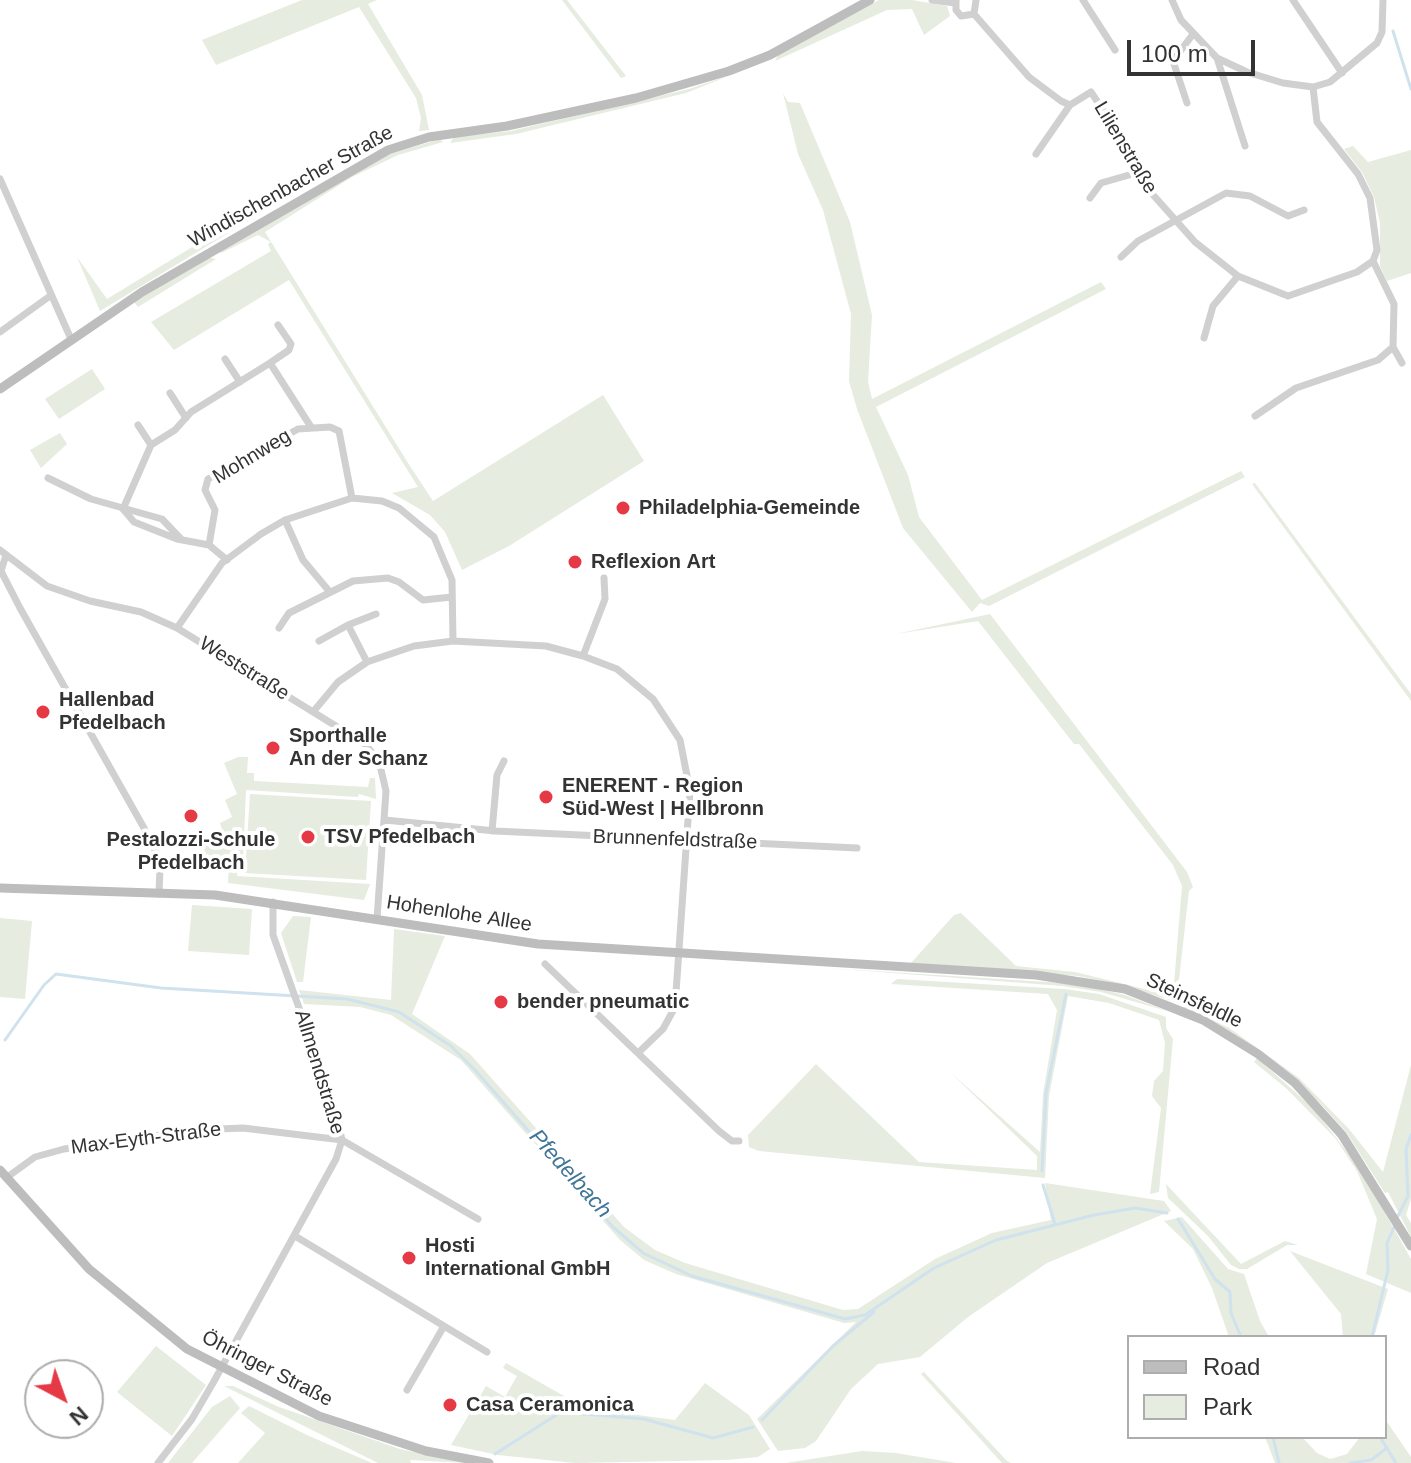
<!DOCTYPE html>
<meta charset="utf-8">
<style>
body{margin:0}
#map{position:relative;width:1411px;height:1463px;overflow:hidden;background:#fff;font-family:Helvetica,sans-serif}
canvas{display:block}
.legend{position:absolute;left:1127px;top:1335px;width:260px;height:104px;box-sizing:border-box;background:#fff;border:2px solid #adadad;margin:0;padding:10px 14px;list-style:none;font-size:24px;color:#333}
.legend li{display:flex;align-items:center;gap:16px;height:40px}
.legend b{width:40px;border:2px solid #adadad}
.north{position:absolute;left:24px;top:1359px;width:80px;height:80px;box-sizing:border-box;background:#fff;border:2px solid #adadad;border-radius:50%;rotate:139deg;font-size:22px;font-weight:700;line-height:32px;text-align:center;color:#333}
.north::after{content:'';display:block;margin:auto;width:28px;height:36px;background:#e63946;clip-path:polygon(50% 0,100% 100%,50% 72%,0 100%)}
.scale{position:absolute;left:1127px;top:40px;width:128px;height:36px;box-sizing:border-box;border:4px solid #333;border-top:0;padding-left:10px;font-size:24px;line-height:28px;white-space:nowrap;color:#333;-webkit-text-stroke:6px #fff;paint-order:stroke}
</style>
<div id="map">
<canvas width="1411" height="1463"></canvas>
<ul class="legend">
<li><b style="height:10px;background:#bdbdbd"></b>Road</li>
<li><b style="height:22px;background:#e6ecdf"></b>Park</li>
</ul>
<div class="north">N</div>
<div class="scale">100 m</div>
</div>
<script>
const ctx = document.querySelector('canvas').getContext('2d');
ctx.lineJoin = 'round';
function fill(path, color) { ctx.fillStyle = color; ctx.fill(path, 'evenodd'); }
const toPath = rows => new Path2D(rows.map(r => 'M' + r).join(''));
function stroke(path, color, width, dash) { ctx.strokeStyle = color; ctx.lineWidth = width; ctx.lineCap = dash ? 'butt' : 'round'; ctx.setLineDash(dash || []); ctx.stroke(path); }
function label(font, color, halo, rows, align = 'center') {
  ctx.font = font + ' Helvetica,sans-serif'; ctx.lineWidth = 8; ctx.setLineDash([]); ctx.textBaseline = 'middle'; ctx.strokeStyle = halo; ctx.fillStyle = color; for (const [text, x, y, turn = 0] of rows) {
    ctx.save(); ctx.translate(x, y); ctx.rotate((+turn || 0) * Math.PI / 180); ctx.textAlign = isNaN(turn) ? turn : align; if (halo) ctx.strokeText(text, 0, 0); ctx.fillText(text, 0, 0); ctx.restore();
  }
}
fill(toPath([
 [302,0,377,0,368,4,422,95,429,130,419,131,421,118,416,98,359,7,216,65,202,40],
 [562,0,567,0,626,76,621,78],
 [879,0,912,0,947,6,950,16,924,35,912,9,887,10,775,61,778,55],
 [731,75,686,93,516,134,450,143,454,137,511,131,689,89],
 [783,93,788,102,800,103,850,222,872,315,868,382,872,399,1101,282,1106,289,876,407,908,475,919,517,982,600,1241,471,1245,477,989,606,980,603,972,612,903,528,857,409,849,381,851,314,823,210,798,154],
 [440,139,443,142,398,155,352,177,265,232,408,463,433,501,603,395,644,461,509,546,462,570,445,532,430,515,392,493,418,487,289,280,174,350,151,322,271,251,268,244,271,242,258,235,221,253,219,250,377,158],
 [1353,146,1368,162,1411,150,1411,273,1387,281,1380,266,1380,223,1374,197,1362,172,1344,149],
 [284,191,286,198,100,311,77,257,107,299],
 [207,257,216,259,138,307,134,302],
 [92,369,105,389,59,419,45,399],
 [60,433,67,444,41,468,30,450],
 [1255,483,1411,694,1411,701,1252,484],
 [990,614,1187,872,1193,887,1189,891,1177,997,1172,1001,1126,986,1078,976,911,963,954,915,961,913,1016,966,1075,972,1169,995,1174,984,1182,886,1173,865,1079,744,1074,744,978,621,896,634],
 [238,757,248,757,247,773,254,773,254,781,368,787,370,778,375,778,376,799,359,794,358,797,246,790,243,859,239,859,237,876,370,884,364,900,228,883,229,862,205,860,195,843,222,830,220,823,232,817,225,800,237,794,224,763],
 [250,794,371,801,366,880,245,873],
 [192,905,252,909,249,955,188,951],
 [293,916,311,917,303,982,297,982,281,933],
 [0,918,32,921,25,999,0,997],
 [394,929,445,936,412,1014,470,1054,624,1227,655,1250,685,1263,843,1310,858,1309,935,1259,992,1233,1051,1220,1045,1183,1164,1201,1171,1211,1047,1263,968,1317,920,1357,878,1364,851,1389,816,1441,805,1448,778,1451,757,1419,856,1322,844,1323,676,1274,644,1260,620,1240,461,1060,391,1015,360,1007,304,1004,299,990,391,1000],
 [827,968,1078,984,1125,995,1167,1011,1101,992,1063,986],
 [897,979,1064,989,1099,994,1166,1017,1166,1028,1173,1039,1159,1192,1150,1194,1161,1108,1152,1096,1154,1081,1163,1071,1165,1043,1159,1020,1109,1003,1068,996,1049,1096,1045,1178,759,1151,749,1147,748,1135,816,1064,919,1162,1037,1170,1037,1156,950,1072,1040,1152,1043,1094,1057,1010,1048,994,891,984],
 [1182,994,1299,1078,1349,1129,1383,1172,1411,1065,1411,1199,1406,1215,1411,1223,1411,1237,1388,1192,1385,1193,1346,1132,1320,1103,1262,1052,1183,1007],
 [1257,1058,1313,1108,1361,1170,1411,1259,1411,1293,1366,1274,1377,1219,1357,1171,1336,1139,1287,1089,1254,1062],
 [1166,1184,1241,1264,1285,1241,1298,1245,1287,1245,1247,1269,1239,1269,1231,1265,1208,1236,1168,1198],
 [1182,1217,1228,1269,1244,1274,1260,1321,1269,1337,1229,1337,1212,1288,1193,1249,1164,1221],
 [1290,1251,1388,1289,1374,1337,1343,1337,1341,1314],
 [156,1346,206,1385,172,1436,117,1392],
 [506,1363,585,1408,675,1420,705,1383,749,1415,770,1449,758,1457,726,1460,575,1463,498,1455,451,1445,486,1386,505,1397,517,1376,503,1368],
 [924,1372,1007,1461,1011,1463,1002,1463,921,1374],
 [224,1386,233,1386,279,1407,400,1449,467,1463,410,1460,411,1463,378,1463],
 [230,1396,240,1408,192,1463,168,1463,212,1407],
 [249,1406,309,1436,372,1463,238,1463,265,1433,241,1413],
 [1385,1419,1411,1457,1411,1463,1275,1463,1265,1437,1302,1437,1317,1453,1330,1459,1347,1454,1360,1437,1385,1437],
 [862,1451,896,1453,956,1463,786,1463]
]), '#e6ecdf');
stroke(toPath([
 [1393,31,1411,89],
 [5,1040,44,985,56,974,161,988,347,999,399,1012,451,1046,475,1070,613,1227,643,1253,692,1276,845,1319,865,1315,934,1268,996,1240,1094,1215,1135,1208,1167,1213],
 [1042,1171,1046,1093,1066,994],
 [1043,1185,1055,1224],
 [1397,1218,1408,1196,1406,1149,1411,1135],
 [1178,1219,1215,1279,1230,1292,1231,1313,1241,1337],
 [1372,1337,1388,1270,1387,1243,1395,1225],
 [762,1420,833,1346,874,1312],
 [1273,1437,1279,1463],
 [1380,1437,1396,1463],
 [495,1454,561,1412,644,1419,713,1438,753,1427],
 [1350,1463,1371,1460,1387,1448]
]), '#cfe2ee', 3);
stroke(toPath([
 [932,0,955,3],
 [956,0,956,10,961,16,974,14],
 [1083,0,1115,50],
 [1172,0,1181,20,1217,58,1247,72,1283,83,1313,87,1330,82,1377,43,1382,32,1383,0],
 [1293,0,1342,73],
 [974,14,1029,77,1061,101,1070,105,1091,92,1130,151,1139,179,1195,242,1238,276,1288,296,1357,272,1373,261],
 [974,14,976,0],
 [1217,58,1245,146],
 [1313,87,1317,122,1358,174,1370,198,1377,250,1373,261,1394,304,1393,347,1402,363],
 [1187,103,1173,61,1193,34],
 [1036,154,1070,105],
 [0,179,71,339],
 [1090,198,1101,183,1136,173],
 [1121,257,1138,241,1226,193,1250,196,1288,216,1304,210],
 [0,332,50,296],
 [1204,338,1213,306,1238,276],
 [225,359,240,382],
 [270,363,289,350,291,344,278,325],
 [170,393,186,418],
 [1255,416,1296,388,1378,360,1393,347],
 [151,445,175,430,191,412,270,363,311,427],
 [48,478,91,499,162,519,181,539],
 [123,509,134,522,177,539,209,545,227,560],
 [123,509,151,445,138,425],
 [285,520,303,560,329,591],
 [209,545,215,510,205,490,208,479,298,429,330,427,339,431,352,498],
 [0,550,47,586,90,601,141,612,177,628,365,744,379,761,386,791,377,919],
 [6,555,1,571,20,608,153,844,160,867,159,894],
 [177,628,222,563,261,534,285,520,352,498,382,501,399,508,434,537,452,580,453,641],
 [279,628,289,613,353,581,388,578,399,582,423,600,452,597],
 [319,641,348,625],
 [583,656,605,599,604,578],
 [367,662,348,625,376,614],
 [313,712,338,682,367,662,414,646,453,641,546,646,583,656,617,669,653,699,680,740,690,791,675,1007,663,1029,638,1053],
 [385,820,495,831,857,848],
 [492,831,497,775,504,761],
 [545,964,719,1131,732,1141,739,1141],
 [6,1178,35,1157,64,1149,195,1130,243,1128,342,1140,478,1219],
 [295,1236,487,1352],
 [407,1390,444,1326],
 [158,1463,192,1419,213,1383,336,1159,342,1140,335,1109,273,935,273,902]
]), '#d0d0d0', 7);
stroke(toPath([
 [0,389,142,292,388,150,429,137,507,126,636,98,729,71,770,55,870,0],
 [0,888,215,895,538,944,1036,975,1125,989,1203,1020,1258,1054,1295,1083,1342,1135,1411,1246],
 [0,1170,89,1269,187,1349,319,1416,426,1451,489,1463]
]), '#bdbdbd', 9);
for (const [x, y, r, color] of [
 [623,508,8,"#e63946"],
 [575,562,8,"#e63946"],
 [43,712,8,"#e63946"],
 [273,748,8,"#e63946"],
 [546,797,8,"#e63946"],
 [191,816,8,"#e63946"],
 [308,837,8,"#e63946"],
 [501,1002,8,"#e63946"],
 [409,1258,8,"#e63946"],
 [450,1405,8,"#e63946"]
]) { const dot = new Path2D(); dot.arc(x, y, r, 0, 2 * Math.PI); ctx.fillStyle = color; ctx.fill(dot); stroke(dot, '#fff', 3); }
label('20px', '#333', '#fff', [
 ["Lilienstraße",1125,148,59],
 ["Windischenbacher Straße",291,187,-29],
 ["Mohnweg",252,457,-31],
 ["Weststraße",244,669,32],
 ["Brunnenfeldstraße",675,840,2],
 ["Hohenlohe Allee",459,914,9],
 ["Steinsfeldle",1194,1001,25],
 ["Allmendstraße",319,1072,73],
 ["Max-Eyth-Straße",146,1139,-7],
 ["Öhringer Straße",267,1369,27]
]);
label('bold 20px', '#333', '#fff', [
 ["Philadelphia-Gemeinde",639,508],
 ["Reflexion Art",591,562],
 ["Hallenbad",59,700],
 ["Pfedelbach",59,723],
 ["Sporthalle",289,736],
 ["An der Schanz",289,759],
 ["ENERENT - Region",562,786],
 ["Süd-West | Hellbronn",562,809],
 ["TSV Pfedelbach",324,837],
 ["Pestalozzi-Schule",191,840,"center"],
 ["Pfedelbach",191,863,"center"],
 ["bender pneumatic",517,1002],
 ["Hosti",425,1246],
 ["International GmbH",425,1269],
 ["Casa Ceramonica",466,1405]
], 'left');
label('italic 22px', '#3f7597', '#fff', [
 ["Pfedelbach",570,1174,48]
]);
</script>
